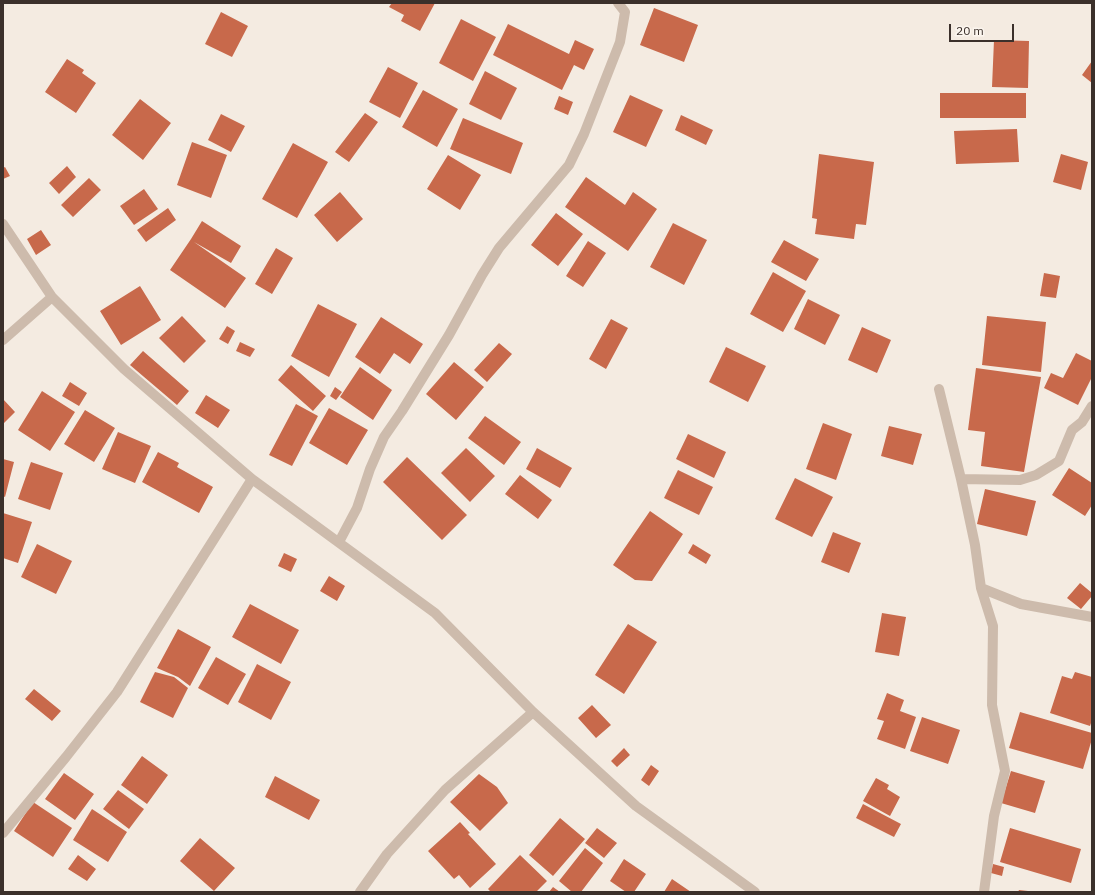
<!DOCTYPE html>
<style>
body{margin:0}
#map{position:relative;width:1095px;height:895px;overflow:hidden;background:#f4ebe1;font-family:"IBM Plex Sans",sans-serif}
canvas{display:block}
.frame{position:absolute;inset:0;border:4px solid #3b302b;pointer-events:none}
.scale{position:absolute;left:949px;top:24px;width:65px;height:18px;box-sizing:border-box;border:2px solid #3b302b;border-top:0;padding-left:5px;font-size:12px;line-height:14px;white-space:nowrap;color:#3b302b;-webkit-text-stroke:3px #fbf5ee;paint-order:stroke}
</style>
<div id="map">
<canvas width="1095" height="895"></canvas>
<div class="frame"></div>
<div class="scale">20 m</div>
</div>
<script>
const ctx = document.querySelector('canvas').getContext('2d');
ctx.lineJoin = 'round';
function fill(path, color) { ctx.fillStyle = color; ctx.fill(path, 'evenodd'); }
const toPath = rows => new Path2D(rows.map(r => 'M' + r).join(''));
function stroke(path, color, width, dash) { ctx.strokeStyle = color; ctx.lineWidth = width; ctx.lineCap = dash ? 'butt' : 'round'; ctx.setLineDash(dash || []); ctx.stroke(path); }
fill(toPath([
 [392,3,435,3,420,31,401,21,404,15,389,7],
 [654,8,698,25,684,62,640,45],
 [221,12,248,26,232,57,205,44],
 [461,19,496,37,473,81,439,63],
 [508,24,569,54,575,40,594,49,584,70,574,65,562,90,493,55],
 [994,40,1029,41,1028,88,992,87],
 [67,59,84,70,82,73,96,83,76,113,45,92],
 [1092,61,1092,83,1082,75],
 [388,67,418,83,400,118,369,102],
 [485,71,517,88,501,120,469,104],
 [423,90,458,109,437,147,402,127],
 [940,93,1026,93,1026,118,940,118],
 [630,95,663,110,646,147,613,132],
 [559,96,573,102,568,115,554,109],
 [140,99,171,123,143,160,112,135],
 [365,113,378,122,349,162,335,152],
 [221,114,245,126,231,152,208,140],
 [681,115,713,130,706,145,675,130],
 [463,118,523,143,511,174,450,149],
 [1017,129,1019,162,956,164,954,131],
 [192,142,227,155,211,198,177,185],
 [293,143,328,162,297,218,262,199],
 [819,154,874,162,866,225,856,224,854,239,815,234,817,219,812,218],
 [1061,154,1088,162,1081,190,1053,182],
 [448,155,481,175,460,210,427,189],
 [67,166,76,177,59,194,49,183],
 [5,167,10,176,3,179,3,168],
 [586,177,625,205,633,192,657,209,628,251,565,207],
 [89,178,101,190,73,217,61,205],
 [144,189,158,209,134,225,120,206],
 [340,192,363,219,337,242,314,215],
 [168,208,176,220,146,242,137,230],
 [556,213,583,234,558,266,531,245],
 [202,221,241,246,231,263,194,242,246,278,225,308,170,270,191,239],
 [673,223,707,240,684,285,650,267],
 [41,230,51,245,36,255,27,239],
 [784,240,819,259,806,281,771,262],
 [588,241,606,253,583,287,566,276],
 [276,248,293,258,272,294,255,284],
 [773,272,806,291,783,332,750,314],
 [1044,273,1060,276,1056,298,1040,296],
 [140,286,161,320,121,345,100,311],
 [808,299,840,315,825,345,794,329],
 [318,304,357,324,329,377,291,356],
 [182,316,206,341,184,363,159,338],
 [987,316,1046,322,1041,372,982,365],
 [381,317,423,344,410,364,394,353,380,374,355,357],
 [611,319,628,328,606,369,589,359],
 [227,326,235,331,228,344,219,339],
 [862,327,891,340,877,373,848,360],
 [240,342,255,349,250,357,236,351],
 [499,343,512,354,487,382,474,370],
 [726,347,766,366,748,402,709,382],
 [143,351,189,391,177,405,130,365],
 [1076,353,1092,361,1092,377,1078,405,1044,388,1051,373,1063,378],
 [454,362,484,387,456,420,426,394],
 [291,365,326,396,313,411,278,380],
 [360,367,392,390,373,420,340,397],
 [976,368,1041,377,1024,472,981,466,985,432,968,430],
 [70,382,87,393,79,406,62,396],
 [335,387,342,392,336,400,330,396],
 [42,391,75,412,50,451,18,430],
 [206,395,230,410,218,428,195,413],
 [3,399,15,412,3,424],
 [296,404,318,416,292,466,269,455],
 [329,408,368,430,347,465,309,443],
 [85,410,115,428,94,462,64,444],
 [485,416,521,442,504,465,468,438],
 [823,423,852,434,836,480,806,469],
 [889,426,922,434,913,465,881,456],
 [118,432,151,446,135,483,102,469],
 [688,434,726,452,714,478,676,459],
 [466,448,495,476,470,502,441,473],
 [537,448,572,468,560,488,526,469],
 [158,452,179,463,177,467,213,487,199,513,142,482],
 [407,457,467,515,442,540,383,482],
 [3,459,14,462,5,497,3,496],
 [31,462,63,473,50,510,18,499],
 [1069,468,1092,483,1092,505,1085,516,1052,495],
 [678,470,713,487,699,515,664,498],
 [520,475,552,500,538,519,505,494],
 [795,478,833,497,812,537,775,519],
 [985,489,1036,501,1027,536,977,524],
 [650,511,683,534,652,581,635,580,613,565],
 [3,513,32,522,18,563,3,558],
 [833,532,861,543,849,573,821,562],
 [37,544,72,561,56,594,21,577],
 [693,544,711,555,706,564,688,553],
 [284,553,297,559,291,572,278,566],
 [329,576,345,586,337,601,320,591],
 [1080,583,1092,593,1092,596,1081,609,1067,598],
 [250,604,299,630,281,664,232,637],
 [882,613,906,617,899,656,875,652],
 [628,624,657,642,624,694,595,675],
 [178,629,211,647,190,686,178,677,157,668],
 [216,657,246,674,228,705,198,688],
 [257,664,291,682,271,720,238,702],
 [155,672,174,677,188,688,173,718,140,702],
 [1075,672,1092,677,1092,720,1090,726,1050,713,1062,676,1072,679],
 [34,689,61,711,52,721,25,699],
 [887,693,904,700,900,711,916,717,905,749,877,739,884,721,877,719],
 [592,705,611,725,596,738,578,718],
 [1020,712,1092,733,1092,739,1083,769,1009,748],
 [922,717,960,730,948,764,910,751],
 [624,748,630,755,617,767,611,761],
 [142,756,168,775,147,804,121,785],
 [651,765,659,771,649,786,641,780],
 [1011,771,1045,781,1035,813,1001,803],
 [64,773,94,794,75,820,45,799],
 [479,774,497,787,508,803,480,831,450,802],
 [275,776,320,800,309,820,265,797],
 [876,778,889,785,887,789,900,797,890,816,863,801],
 [118,790,144,809,129,829,103,809],
 [33,802,72,828,53,857,14,831],
 [863,804,901,824,894,837,856,818],
 [92,809,127,832,108,862,73,840],
 [560,818,585,839,553,876,529,855],
 [460,822,470,833,468,834,496,864,470,888,459,875,454,879,428,851],
 [597,828,617,843,604,858,585,843],
 [1010,828,1081,849,1071,883,1000,862],
 [200,838,235,868,214,891,180,861],
 [585,848,603,863,581,892,572,892,559,881],
 [78,855,96,869,87,881,68,869],
 [520,855,547,881,536,892,491,892,488,889],
 [624,859,646,874,634,892,626,892,610,881],
 [993,864,1004,867,1002,876,991,873],
 [672,879,691,892,664,892],
 [553,887,560,892,549,892],
 [1019,890,1028,891,1028,892,1018,892]
]), '#c8694b');
stroke(toPath([
 [3,224,52,297,124,369,252,479,435,613,533,712,636,806,755,892],
 [3,340,52,297],
 [939,389,961,479,975,545,981,588,993,626,992,705,1005,771,994,816,984,892],
 [961,479,1020,480,1036,475,1059,461,1072,430,1082,422,1092,406],
 [339,542,357,508,370,469,384,437,402,411,449,335,482,275,499,248,569,165,584,134,620,42,625,12,618,3],
 [981,588,1021,604,1092,617],
 [3,833,66,757,117,692,252,479],
 [360,892,387,854,445,790,533,712]
]), '#cdbbac', 10);
</script>
